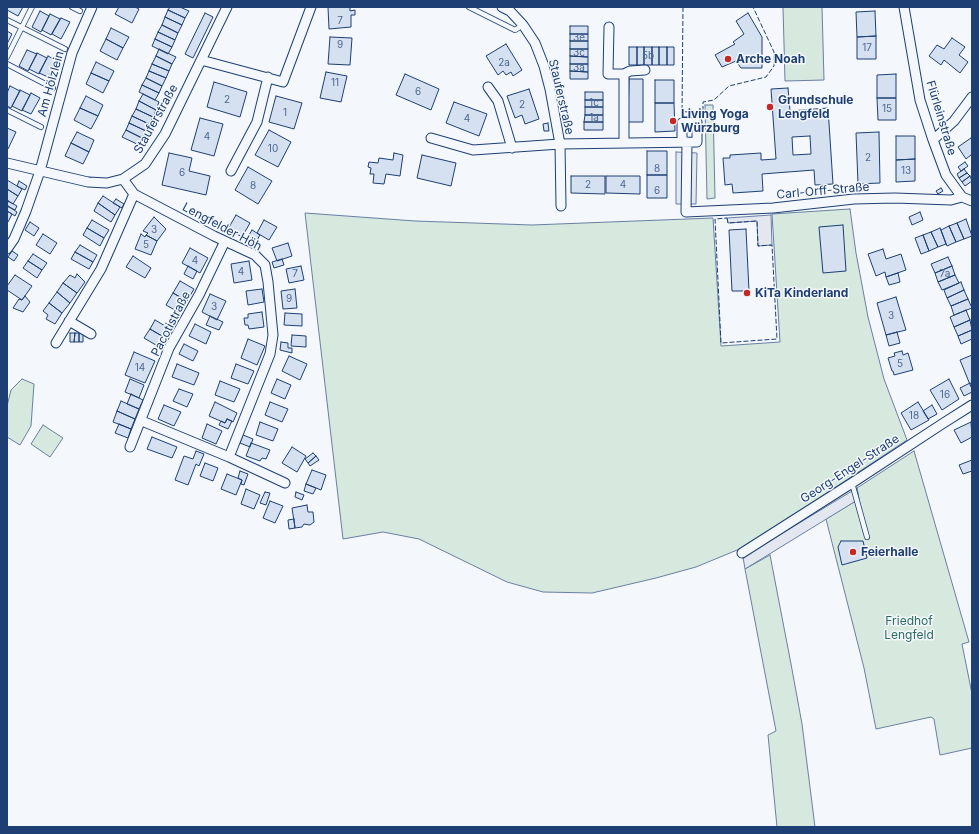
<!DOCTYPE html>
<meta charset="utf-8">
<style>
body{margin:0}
#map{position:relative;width:979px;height:834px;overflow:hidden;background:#f4f7fb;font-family:Inter,sans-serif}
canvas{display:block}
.frame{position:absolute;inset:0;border:8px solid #1d3f73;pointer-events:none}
</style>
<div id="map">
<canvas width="979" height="834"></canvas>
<div class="frame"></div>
</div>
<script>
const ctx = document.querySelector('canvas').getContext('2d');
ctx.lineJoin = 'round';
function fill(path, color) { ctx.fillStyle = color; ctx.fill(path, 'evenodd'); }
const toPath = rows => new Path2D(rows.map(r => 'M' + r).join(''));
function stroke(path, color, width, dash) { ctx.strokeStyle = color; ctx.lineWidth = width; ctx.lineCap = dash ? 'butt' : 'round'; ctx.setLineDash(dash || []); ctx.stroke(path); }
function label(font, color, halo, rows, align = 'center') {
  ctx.font = font + ' Inter,sans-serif'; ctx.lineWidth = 3; ctx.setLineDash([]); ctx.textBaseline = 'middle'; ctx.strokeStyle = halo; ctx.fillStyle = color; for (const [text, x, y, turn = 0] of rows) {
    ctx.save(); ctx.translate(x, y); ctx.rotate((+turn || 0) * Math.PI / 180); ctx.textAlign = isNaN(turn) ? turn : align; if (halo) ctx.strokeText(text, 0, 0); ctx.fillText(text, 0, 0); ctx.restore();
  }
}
const green = toPath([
 [783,7,822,7,824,80,785,81,783,7],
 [705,105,713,105,715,198,707,199,705,105],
 [850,209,856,253,868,317,884,379,907,440,792,516,742,548,696,567,656,578,592,593,543,592,507,582,419,539,383,532,343,539,305,213,415,221,532,225,713,218,721,346,780,342,772,214,850,209],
 [22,379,34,384,31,426,20,445,7,437,7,406,11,390,22,379],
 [43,425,63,438,50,457,31,444,43,425],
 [914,451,969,642,962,644,972,694,972,748,940,755,934,719,931,717,876,729,864,668,826,519,859,499,857,488,914,451],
 [770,555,791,664,802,724,815,827,777,827,768,735,776,731,745,569,770,555]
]);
fill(green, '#d7e8df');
stroke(green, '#687fa3', 1);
const parking = toPath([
 [676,152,697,153,696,204,676,204,676,152],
 [771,215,772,245,758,246,757,221,728,223,727,218,771,215],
 [857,488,859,499,745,569,743,557,857,488]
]);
fill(parking, '#e3e8f0');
stroke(parking, '#687fa3', 1);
const building = toPath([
 [7,7,23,7,18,16,7,10,7,7],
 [119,7,135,7,139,9,132,23,115,14,119,7],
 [170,7,180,7,189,11,185,18,168,10,170,7],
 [328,7,350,7,350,11,355,10,355,15,351,15,351,27,329,29,328,7],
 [168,10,185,18,182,25,165,17,168,10],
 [40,11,49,16,41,32,32,27,40,11],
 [875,11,876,36,857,37,856,12,875,11],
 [205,13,213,17,193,58,185,54,205,13],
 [748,13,762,37,762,68,741,68,736,61,722,67,715,55,735,44,733,42,744,34,736,21,748,13],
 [50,14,60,19,51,35,42,30,50,14],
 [165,17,182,25,178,33,162,25,165,17],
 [61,18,70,22,61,39,52,34,61,18],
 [162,25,178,33,175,40,158,32,162,25],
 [570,26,588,26,588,34,570,34,570,26],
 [111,28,129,37,123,48,106,39,111,28],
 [7,31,12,34,7,44,7,31],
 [158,32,175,40,172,47,155,39,158,32],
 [570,34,588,34,588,41,570,41,570,34],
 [876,36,876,59,857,59,857,37,876,36],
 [330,37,352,38,350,65,328,64,330,37],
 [952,38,965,47,959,55,968,62,960,73,944,60,941,65,929,56,937,45,944,49,952,38],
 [106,39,123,48,117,60,100,51,106,39],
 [155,39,172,47,168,54,152,46,155,39],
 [570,41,588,41,588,49,570,49,570,41],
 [506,44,522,70,513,76,511,72,506,75,503,71,498,75,486,56,506,44],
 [629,47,637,47,637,65,629,65,629,47],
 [637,47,644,47,644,65,637,65,637,47],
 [644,47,652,47,652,65,644,65,644,47],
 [652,47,659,47,659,65,652,65,652,47],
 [659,47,667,47,667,65,659,65,659,47],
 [667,47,674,47,674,65,667,65,667,47],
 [159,49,176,57,172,64,156,56,159,49],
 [570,49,588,49,588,57,570,56,570,49],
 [27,50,37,54,28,71,19,66,27,50],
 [37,53,47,58,39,74,29,69,37,53],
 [48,56,57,61,48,77,39,73,48,56],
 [156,56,172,64,169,71,152,64,156,56],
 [570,56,588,57,588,64,570,64,570,56],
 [96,62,114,71,109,81,91,73,96,62],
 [152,64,169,71,166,78,149,71,152,64],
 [570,64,588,64,588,72,570,71,570,64],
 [149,71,166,78,162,86,146,78,149,71],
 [570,71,588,72,588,79,570,79,570,71],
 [326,72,347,76,341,102,320,98,326,72],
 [91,73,109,81,103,93,86,84,91,73],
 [405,74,439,89,431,110,396,95,405,74],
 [896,74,896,98,877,98,877,75,896,74],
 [146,78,162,86,159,93,142,85,146,78],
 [629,79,643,79,643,122,628,122,629,79],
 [655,80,674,80,674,103,655,103,655,80],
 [214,82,247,92,240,117,207,107,214,82],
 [142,85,159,93,155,100,139,92,142,85],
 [10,86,20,91,11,108,7,106,7,93,10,86],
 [788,88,790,111,828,108,833,184,815,185,814,170,762,174,763,191,733,193,732,184,725,185,723,158,730,158,730,155,761,153,761,160,776,159,771,89,788,88],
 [810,136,811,154,793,155,792,137,810,136],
 [529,89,539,119,525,124,522,115,515,118,507,96,529,89],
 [20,90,30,95,22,111,12,106,20,90],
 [585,92,603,92,603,100,585,100,585,92],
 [31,93,40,98,31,114,22,110,31,93],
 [143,94,159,102,156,110,139,101,143,94],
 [86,96,103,105,98,116,80,108,86,96],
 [276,96,302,103,294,129,269,122,276,96],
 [877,98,896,98,896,120,878,120,877,98],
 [585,100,603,100,603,107,585,107,585,100],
 [139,101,156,110,153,117,136,109,139,101],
 [454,102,487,114,479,136,446,123,454,102],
 [655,103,674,103,675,131,655,132,655,103],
 [585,107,603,107,603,115,585,115,585,107],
 [80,108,98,116,91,129,74,120,80,108],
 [136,109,153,117,149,124,132,116,136,109],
 [585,115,603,115,603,122,584,122,585,115],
 [132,116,149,124,146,131,129,123,132,116],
 [200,118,223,124,214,156,191,150,200,118],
 [584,122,603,122,603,130,584,130,584,122],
 [129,123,146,131,142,138,126,130,129,123],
 [548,123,549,131,544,131,543,124,548,123],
 [7,128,16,132,8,149,7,148,7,128],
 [126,130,142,138,139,145,122,137,126,130],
 [269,130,291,142,278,167,255,155,269,130],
 [77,132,94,140,89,152,71,143,77,132],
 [879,132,880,183,858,184,856,133,879,132],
 [896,136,915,136,915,159,896,160,896,136],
 [971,138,972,140,972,154,966,159,958,147,971,138],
 [71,143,89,152,83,164,65,156,71,143],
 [647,151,667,151,667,175,647,175,647,151],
 [169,153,192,158,189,171,210,176,206,195,162,185,169,153],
 [394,153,403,155,400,176,386,174,384,184,373,183,374,174,370,174,371,168,368,167,369,162,378,163,379,158,393,160,394,153],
 [422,155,456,163,451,186,417,178,422,155],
 [915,159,915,181,896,182,896,160,915,159],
 [965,162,968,166,961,171,958,167,965,162],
 [248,167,272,181,258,204,235,190,248,167],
 [964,169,967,173,959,178,957,174,964,169],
 [967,173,970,176,962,182,959,178,967,173],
 [647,175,667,175,667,198,647,198,647,175],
 [571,176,605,176,605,194,571,193,571,176],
 [606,176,640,176,640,194,606,193,606,176],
 [970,176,972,181,965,186,962,182,970,176],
 [7,180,22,189,18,196,7,189,7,180],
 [19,181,27,186,25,190,17,186,19,181],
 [941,188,943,191,938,194,936,191,941,188],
 [7,189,18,196,13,204,7,200,7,189],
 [103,196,120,207,115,215,98,203,103,196],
 [116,199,124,204,122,208,113,203,116,199],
 [8,201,17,206,15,210,7,206,8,201],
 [98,203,115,215,111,222,94,211,98,203],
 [8,206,17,212,15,216,7,211,8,206],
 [7,211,12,214,8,222,7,221,7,211],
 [920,212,923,220,912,225,909,217,920,212],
 [236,215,250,223,242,237,228,229,236,215],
 [154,217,166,229,157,241,146,235,148,233,143,231,154,217],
 [966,219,972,236,964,239,957,223,966,219],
 [92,220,109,230,104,238,87,228,92,220],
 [264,220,277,227,269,240,257,233,264,220],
 [30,222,39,228,34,236,25,230,30,222],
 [957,223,964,239,956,242,949,226,957,223],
 [843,225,846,271,823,273,819,227,843,225],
 [949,226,956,242,947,246,941,230,949,226],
 [87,228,104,238,100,246,83,235,87,228],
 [940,228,946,244,938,247,931,232,940,228],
 [746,229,749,291,732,291,729,230,746,229],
 [252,230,260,235,254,245,246,240,252,230],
 [931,232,938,247,929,251,923,235,931,232],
 [43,234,57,243,50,254,36,245,43,234],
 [141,234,145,237,146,235,157,241,151,255,135,249,141,234],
 [923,235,929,251,921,254,915,238,923,235],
 [288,243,292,256,277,261,272,248,288,243],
 [80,245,97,255,93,262,75,252,80,245],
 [190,248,208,258,200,273,182,263,190,248],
 [883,249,886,259,901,254,906,270,886,277,885,272,876,276,868,254,883,249],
 [12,251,18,255,14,261,8,257,12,251],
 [75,252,93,262,89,269,71,259,75,252],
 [33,254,47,263,42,270,28,261,33,254],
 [133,256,151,268,145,278,126,267,133,256],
 [948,257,952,266,935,273,931,264,948,257],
 [282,259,284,265,274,268,272,262,282,259],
 [28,261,42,270,37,278,23,268,28,261],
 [249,261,252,280,234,283,231,264,249,261],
 [188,266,197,271,193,279,184,274,188,266],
 [301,266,304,280,289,283,286,269,301,266],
 [952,266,955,275,938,282,935,273,952,266],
 [898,273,900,282,889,285,886,277,898,273],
 [77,274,85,282,77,293,63,283,70,275,75,278,77,274],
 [15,275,32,286,22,300,7,290,7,286,15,275],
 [955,275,959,283,942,290,938,282,955,275],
 [180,281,194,289,187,301,173,293,180,281],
 [961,282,964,290,947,298,944,290,961,282],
 [63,283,77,293,70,303,57,292,63,283],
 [262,289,264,302,248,305,246,291,262,289],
 [295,289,297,308,283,309,281,291,295,289],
 [964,290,968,299,951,306,947,298,964,290],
 [57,292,70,303,62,313,49,303,57,292],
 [173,293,187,301,180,313,166,305,173,293],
 [210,294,226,301,217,320,202,312,210,294],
 [25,296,30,302,23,312,13,308,19,299,22,300,25,296],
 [896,297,906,330,886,335,877,303,896,297],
 [968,299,972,308,954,315,951,306,968,299],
 [49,303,62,313,55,324,46,319,48,315,43,311,49,303],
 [966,310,970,320,954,327,950,317,966,310],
 [262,312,264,327,249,329,248,325,245,325,244,318,248,318,248,314,262,312],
 [285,313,302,314,302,326,284,325,285,313],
 [210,316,223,322,219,330,206,325,210,316],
 [155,320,172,330,167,339,150,329,155,320],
 [970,320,972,330,958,336,954,327,970,320],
 [195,324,211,332,206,344,189,336,195,324],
 [150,329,167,339,161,348,144,338,150,329],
 [972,330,972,339,961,344,958,336,972,330],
 [897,332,900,343,889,346,886,335,897,332],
 [70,333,75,333,74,342,70,342,70,333],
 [75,333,79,333,79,342,74,342,75,333],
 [79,333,83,334,83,342,79,342,79,333],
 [292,335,306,336,306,347,291,346,292,335],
 [248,339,265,346,257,365,241,358,248,339],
 [281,342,288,343,288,348,292,348,292,353,280,350,281,342],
 [184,344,198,351,193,361,179,354,184,344],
 [902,351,903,355,908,353,913,370,894,375,893,371,892,371,888,358,895,356,894,353,902,351],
 [134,352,155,361,145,383,125,375,134,352],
 [972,355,972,386,971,387,960,360,972,355],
 [289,356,307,364,300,380,282,371,289,356],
 [177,364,199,373,194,385,172,377,177,364],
 [236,364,254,371,248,384,231,378,236,364],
 [130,379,144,385,139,398,125,392,130,379],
 [277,379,291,385,285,399,271,393,277,379],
 [949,379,959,399,942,410,930,390,949,379],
 [220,381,240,389,234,402,215,395,220,381],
 [970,383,972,386,972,392,964,396,960,388,970,383],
 [179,389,193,394,187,407,173,401,179,389],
 [131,394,143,400,139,409,127,404,131,394],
 [121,401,139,409,135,419,117,411,121,401],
 [215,402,237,413,233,422,227,419,225,423,209,416,215,402],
 [270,402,288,409,282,422,265,415,270,402],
 [918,402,929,420,911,430,901,413,918,402],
 [164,405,181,412,174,426,158,419,164,405],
 [932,405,937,414,928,419,923,411,932,405],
 [117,411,135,419,131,429,113,422,117,411],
 [227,419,232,421,228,429,219,425,221,421,225,423,227,419],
 [260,422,278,429,273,441,256,435,260,422],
 [971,422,972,437,961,443,954,430,971,422],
 [119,424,131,429,128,438,115,433,119,424],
 [207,424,222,431,216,444,202,438,207,424],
 [243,435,253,439,250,447,240,443,243,435],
 [152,437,177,447,172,458,147,449,152,437],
 [251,443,270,450,266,459,262,458,260,461,246,456,251,443],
 [292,447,306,456,297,472,282,463,292,447],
 [196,451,204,454,199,466,196,464,188,485,175,480,184,456,193,459,196,451],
 [313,453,316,456,308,463,305,459,313,453],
 [316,456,319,460,310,466,308,463,316,456],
 [972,460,972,471,963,474,959,465,972,460],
 [205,463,218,468,213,481,200,476,205,463],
 [312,470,326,475,321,490,306,484,312,470],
 [240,471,248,474,244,485,241,484,242,480,238,478,240,471],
 [227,474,242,480,236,495,221,489,227,474],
 [306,484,316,488,313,494,304,491,306,484],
 [246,489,260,495,254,509,241,504,246,489],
 [265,492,270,493,266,505,260,503,265,492],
 [296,492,304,495,302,500,295,497,296,492],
 [270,501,283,506,275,523,263,518,270,501],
 [307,505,308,512,313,512,314,522,310,525,304,524,302,527,295,528,292,508,307,505],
 [294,519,295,528,289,529,288,520,294,519],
 [841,541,863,541,867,558,842,565,838,547,841,541]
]);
fill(building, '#d5e0f0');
stroke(building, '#1d3f73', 1);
const service = toPath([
 [72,7,80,11],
 [469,7,515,30,523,25],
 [7,20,65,49],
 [7,57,32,7],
 [7,64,53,88],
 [7,110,41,127],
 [852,483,867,537]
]);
const minor = toPath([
 [502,7,510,11,523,25,535,43,544,66,550,89,560,144,561,206],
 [904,7,920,100,933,140,946,175,962,197,972,201],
 [609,27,608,74,624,74,624,142],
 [201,60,283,82,311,7],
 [624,74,630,71,645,70],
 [488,87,498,101,512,148],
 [431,138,473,150,560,144,697,142,697,122,682,123,682,142],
 [933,140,954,121,972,97],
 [687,142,686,212,773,208,854,199,895,198,951,200,962,197],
 [7,163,88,182,107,183,123,179,145,164,165,134,227,7],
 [231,171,257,122,268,77],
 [123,179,134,194,214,236,255,255,265,265,268,282,273,335,270,354,229,457],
 [7,249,14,239,26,211,40,171,72,53,92,7],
 [69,321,91,334],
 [56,343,101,269,134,194],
 [142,421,229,457,285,483],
 [130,447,169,348,199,295,225,241],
 [742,553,852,483,942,424,972,405]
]);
stroke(service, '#1d3f73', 6);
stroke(minor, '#1d3f73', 11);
stroke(service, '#f4f7fb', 4.5);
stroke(minor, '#f4f7fb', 9);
stroke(toPath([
 [683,7,682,112,703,111,703,102,714,100,729,86,766,77,774,66,774,52,753,7],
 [727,218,728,223,757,221,758,246,772,245,777,339,721,343,715,219,727,218]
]), '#1d3f73', 1, [5, 2]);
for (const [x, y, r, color] of [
 [728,59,4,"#c62828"],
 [770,107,4,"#c62828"],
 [673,121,4,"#c62828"],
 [747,293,4,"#c62828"],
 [853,552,4,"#c62828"]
]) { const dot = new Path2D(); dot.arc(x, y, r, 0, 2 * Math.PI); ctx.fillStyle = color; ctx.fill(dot); stroke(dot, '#f4f7fb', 1.5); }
label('10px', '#4b6792', null, [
 ["7",340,21],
 ["3e",579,38],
 ["9",340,45],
 ["17",867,48],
 ["3c",579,53],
 ["5b",648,56],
 ["2a",504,63],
 ["3a",579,68],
 ["11",335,83],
 ["6",418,92],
 ["2",227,100],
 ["1c",594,103],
 ["2",522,105],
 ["15",887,109],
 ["1",285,113],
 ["1a",594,118],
 ["4",467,119],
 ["4",207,137],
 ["10",273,149],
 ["2",868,158],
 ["8",657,169],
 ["13",906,171],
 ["6",182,173],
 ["2",588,185],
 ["4",623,185],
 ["8",253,186],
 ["6",657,191],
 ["3",154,230],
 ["5",146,245],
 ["4",195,261],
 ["4",241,272],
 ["7",295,274],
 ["7a",945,274],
 ["9",289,299],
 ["3",214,307],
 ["3",891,316],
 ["5",900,364],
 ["14",140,368],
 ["16",945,395],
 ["18",914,416]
]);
label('bold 12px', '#1d3f73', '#f4f7fb', [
 ["Arche Noah",736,59],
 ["Grundschule",778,100],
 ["Lengfeld",778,114],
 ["Living Yoga",681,114],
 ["Würzburg",681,128],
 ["KiTa Kinderland",755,293],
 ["Feierhalle",861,552]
], 'left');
label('12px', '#1d3f73', '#f4f7fb', [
 ["Am Hölzlein",51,84,-74],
 ["Stauferstraße",561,97,77],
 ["Flürleinstraße",941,118,73],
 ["Stauferstraße",156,119,-61],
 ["Carl-Orff-Straße",823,191,-5],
 ["Lengfelder Höh",222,227,28],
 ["Pacotistraße",171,324,-63],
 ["Georg-Engel-Straße",850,469,-33]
]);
label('12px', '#2c6c60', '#f4f7fb', [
 ["Friedhof",909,621],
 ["Lengfeld",909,635]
]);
</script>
